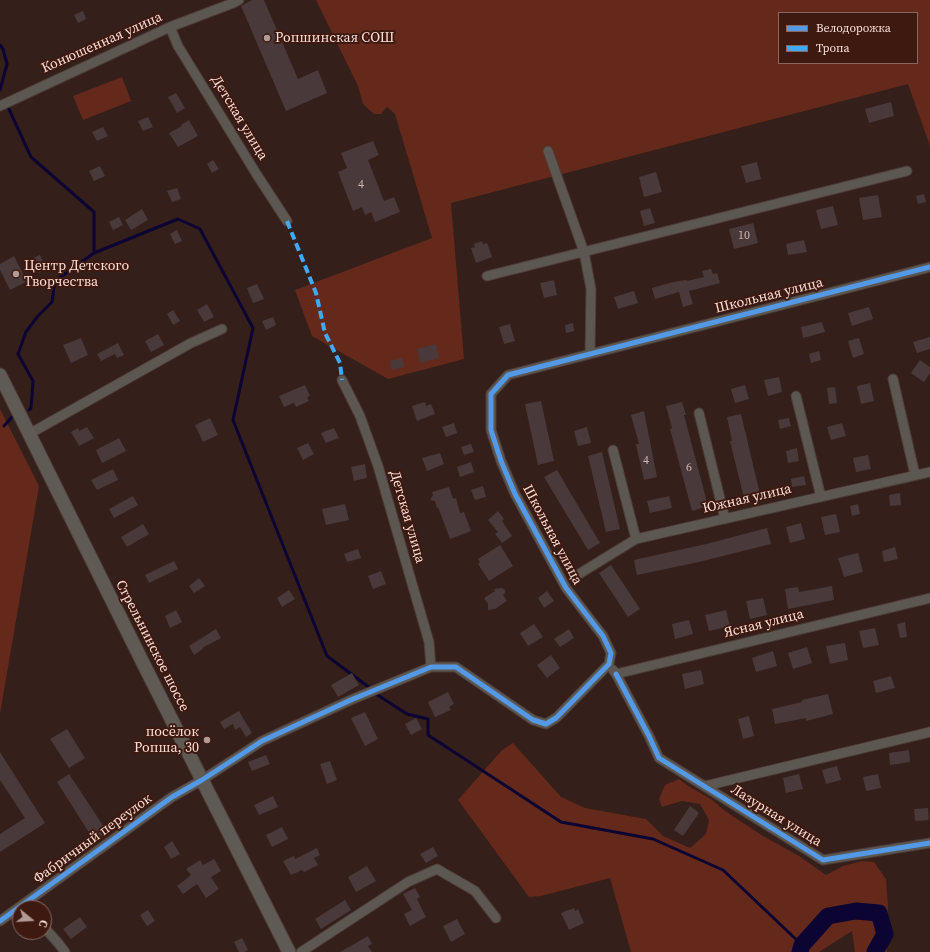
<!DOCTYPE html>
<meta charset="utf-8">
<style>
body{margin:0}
#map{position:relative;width:930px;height:952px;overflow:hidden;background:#341f1a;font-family:"Source Serif 4",serif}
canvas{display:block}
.legend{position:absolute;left:778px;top:12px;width:140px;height:52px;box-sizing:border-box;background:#3e1910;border:1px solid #886860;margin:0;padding:5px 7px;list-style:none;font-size:12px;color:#f8ded7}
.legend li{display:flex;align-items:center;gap:8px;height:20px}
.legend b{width:20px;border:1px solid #886860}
.north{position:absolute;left:12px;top:900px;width:40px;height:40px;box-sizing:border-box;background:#3e1910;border:1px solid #886860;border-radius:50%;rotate:108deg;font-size:11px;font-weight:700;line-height:16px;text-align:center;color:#f8ded7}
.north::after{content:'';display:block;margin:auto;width:14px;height:18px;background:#b39b95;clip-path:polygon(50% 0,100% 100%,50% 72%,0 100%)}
</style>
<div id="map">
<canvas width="930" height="952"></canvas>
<ul class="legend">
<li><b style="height:5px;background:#5399e6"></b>Велодорожка</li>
<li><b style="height:5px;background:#3fa9f5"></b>Тропа</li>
</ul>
<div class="north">С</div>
</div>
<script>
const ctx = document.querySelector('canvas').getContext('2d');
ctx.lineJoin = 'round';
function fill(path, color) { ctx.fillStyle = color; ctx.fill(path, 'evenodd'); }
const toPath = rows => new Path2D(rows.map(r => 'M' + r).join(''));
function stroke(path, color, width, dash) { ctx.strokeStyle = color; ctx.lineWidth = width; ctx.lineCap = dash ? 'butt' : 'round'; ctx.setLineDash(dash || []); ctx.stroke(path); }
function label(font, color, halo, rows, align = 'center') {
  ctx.font = font + ' "Source Serif 4",serif'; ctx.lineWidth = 4; ctx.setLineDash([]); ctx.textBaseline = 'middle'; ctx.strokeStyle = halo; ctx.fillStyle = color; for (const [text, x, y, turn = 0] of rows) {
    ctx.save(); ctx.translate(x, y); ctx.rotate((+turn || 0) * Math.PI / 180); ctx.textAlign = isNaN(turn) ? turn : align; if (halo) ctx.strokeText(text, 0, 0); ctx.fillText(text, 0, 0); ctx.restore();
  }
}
fill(toPath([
 [316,0,930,0,930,146,908,84,451,203,464,359,388,379,312,336,295,290,432,238,395,114,387,107,381,114,374,114,363,104,358,86],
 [779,13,917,13,917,63,779,63],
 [122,77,131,101,83,120,73,96],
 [0,409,39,486,0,714],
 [513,743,561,797,585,808,646,819,663,836,690,848,706,834,709,820,700,804,682,801,662,807,659,799,665,785,679,779,688,786,711,799,725,811,763,836,799,856,826,875,843,866,862,861,874,862,886,879,888,906,887,952,855,952,852,931,819,952,631,952,610,878,541,896,529,897,458,800,502,750]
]), '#65291b');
stroke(toPath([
 [0,45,3,49,7,64,0,90],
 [8,107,31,157,94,212,94,253,178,219,200,229,253,328,233,420,327,656,370,688],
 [29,410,31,408,33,381,18,354,26,332,37,317,52,302,55,281,94,253],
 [4,426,12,417],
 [376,694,407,714,428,719,428,735,561,822,653,839,723,870,802,945]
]), '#0c0534', 3);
stroke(toPath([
 [800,952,802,945,828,916,856,911,879,913,885,934,875,952]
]), '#0c0534', 17);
fill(toPath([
 [252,0,264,0,298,79,318,70,327,93,286,111,241,6],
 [83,11,86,19,78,23,74,15],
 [176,93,185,108,177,113,168,97],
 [891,102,894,116,869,123,865,109],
 [148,117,153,127,143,131,138,121],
 [189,120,198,136,178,147,169,133,182,126,181,125],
 [103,127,108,136,97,141,92,132],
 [373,141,379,155,368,160,384,201,394,197,400,212,375,222,371,212,365,215,362,207,353,211,338,172,347,168,341,153],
 [213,160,219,169,212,173,207,164],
 [757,162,761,179,746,183,741,166],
 [100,166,105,176,94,181,89,171],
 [656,172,662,192,644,197,639,177],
 [177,188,181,199,172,202,167,191],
 [924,194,926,202,918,204,916,196],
 [878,195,882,217,863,220,859,198],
 [833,206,838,225,821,229,816,210],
 [650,208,655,223,644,226,640,211],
 [142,209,148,220,131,230,125,220],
 [119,217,123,225,113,230,109,222],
 [753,223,758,243,734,249,729,229],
 [177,230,182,241,175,244,170,234],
 [804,240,807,252,788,255,786,244],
 [482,241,483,244,487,243,492,257,476,263,471,248,475,247,474,244],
 [40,255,46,269,39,273,33,258],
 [14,256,26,280,26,282,10,290,0,270,0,264],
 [711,269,713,274,717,273,720,283,689,291,693,304,683,307,679,292,655,299,652,288,673,282,686,280,687,281,704,277,702,271],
 [554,280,557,295,544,298,540,283],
 [257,284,264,299,253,303,247,288],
 [634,291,638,303,618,309,614,297],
 [207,304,214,317,204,322,197,310],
 [869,307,873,319,852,326,848,313],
 [173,310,180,321,173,325,167,314],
 [273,317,276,325,266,330,262,321],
 [822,322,825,332,803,338,801,327],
 [573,323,574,331,566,333,565,325],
 [510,324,515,341,504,344,499,327],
 [158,334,164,345,151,352,145,341],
 [930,337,930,349,917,353,913,342],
 [81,338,88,355,71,363,63,345],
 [859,338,864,354,853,358,848,341],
 [118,343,124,355,117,358,115,354,101,361,97,354],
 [436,344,439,358,420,363,417,349],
 [819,351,821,360,811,363,809,354],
 [402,358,405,367,392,370,390,361],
 [920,360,930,367,930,373,924,382,911,373],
 [779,377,782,392,768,396,764,380],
 [870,383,874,401,861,404,857,386],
 [305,385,310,396,307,397,309,401,296,407,294,403,284,407,279,396],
 [745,385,749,399,735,403,731,389],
 [835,387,837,403,829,404,827,388],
 [541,401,554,461,538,465,525,404],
 [425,402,426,406,431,404,435,414,417,421,412,406],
 [682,402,686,415,684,415,708,506,692,511,670,429,672,428,666,406],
 [644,411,657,477,644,480,636,444,639,444,631,415],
 [741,414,760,494,744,498,730,441,732,441,727,417],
 [210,418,218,435,203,442,195,425],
 [789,418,791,426,780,429,778,420],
 [454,423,457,433,446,437,442,427],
 [842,423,846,436,831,440,827,427],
 [87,427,94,438,79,446,71,432,78,428,79,431],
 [587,427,591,443,578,446,574,431],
 [334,428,339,438,326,443,321,433],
 [119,438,126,451,102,463,96,450],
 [308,443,314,454,303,460,297,448],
 [471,444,474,452,464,455,461,447],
 [797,448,799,461,788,463,786,451],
 [602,452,620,529,606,532,588,456],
 [440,453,444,464,427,471,422,458],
 [868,455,871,469,856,472,853,458],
 [471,462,474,472,460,477,457,467],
 [365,464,367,478,354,481,351,467],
 [113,469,118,480,97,490,91,480],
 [557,470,600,543,588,550,544,477],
 [804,476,806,485,792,487,791,479],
 [483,486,486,497,475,500,471,490],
 [449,487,453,499,456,498,460,513,464,512,471,531,450,539,438,507,437,508,435,501,430,500,433,495,432,492],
 [900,493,901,505,890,506,889,495],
 [133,496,138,505,114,518,109,509],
 [669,496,672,508,650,513,647,501],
 [345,504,349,520,326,525,322,509],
 [858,504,860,514,852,516,850,506],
 [498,511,504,519,502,521,512,536,502,543,495,534,498,532,488,520],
 [836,514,840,532,825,535,821,517],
 [801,523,805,539,790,543,786,527],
 [143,524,149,534,127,547,121,537],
 [767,528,771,544,699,562,637,575,634,560,706,544],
 [500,545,513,566,489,581,478,564,480,562,478,559],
 [895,547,898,559,884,562,882,551],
 [358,549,361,558,347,562,344,554],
 [858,553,863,572,844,577,838,558],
 [174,561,178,569,149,583,145,575],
 [611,565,640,609,628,617,599,573],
 [381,571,386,584,373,589,368,576],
 [199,578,205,586,194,593,189,586],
 [832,586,834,600,788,609,785,589,798,587,799,592],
 [502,588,505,590,505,593,503,595,507,601,495,609,488,610,488,604,484,598,495,591,494,589],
 [289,590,295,599,282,607,277,598],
 [547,591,554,601,544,608,538,598],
 [763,598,767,615,750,619,746,601],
 [176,610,182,622,170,628,165,616],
 [726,610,730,626,709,631,705,615],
 [689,620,693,634,675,639,672,624],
 [905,622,907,637,900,638,897,624],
 [534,624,543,637,528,646,520,633],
 [875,628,879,645,863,648,859,631],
 [216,629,221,638,202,648,203,649,194,655,189,646],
 [569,629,574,638,560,647,554,639],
 [845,643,848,660,830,664,826,646],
 [807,647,812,663,793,669,788,653],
 [773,651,777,666,756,672,752,658],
 [551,655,560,668,547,678,537,665],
 [701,670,704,684,685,689,682,674],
 [352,673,359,685,338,697,331,685],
 [891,676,895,688,876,693,873,681],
 [448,692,454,704,449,707,451,710,435,717,428,702],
 [828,694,833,714,806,721,806,718,775,724,772,709,802,702,802,700],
 [239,711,252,733,246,737,240,727,235,730,233,724,224,729,220,722],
 [365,712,378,739,365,746,351,718],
 [749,716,754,736,743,739,738,719],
 [416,718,422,729,411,735,405,724],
 [67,729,85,758,69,768,50,739],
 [909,750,910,762,890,765,889,753],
 [0,752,45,823,0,852,0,834,25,818,0,780],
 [266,755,270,764,252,771,248,762],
 [330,761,337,780,327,784,320,764],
 [837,766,841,780,826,784,822,770],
 [69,774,108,833,95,842,57,782],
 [799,774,803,789,786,793,783,778],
 [878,774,881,788,866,791,863,777],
 [273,796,278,807,259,815,254,805],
 [690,806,699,813,683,836,674,830],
 [928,808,929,820,915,821,914,809],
 [282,827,288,839,272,847,266,835],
 [172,841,180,854,171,859,164,847],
 [433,847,438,856,426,863,420,854],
 [317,848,320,855,314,858,318,865,304,872,302,870,291,875,283,861,294,856,295,859],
 [214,859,221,871,211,877,219,889,206,898,197,884,183,894,177,886,191,875,186,869,200,860,203,865],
 [367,866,376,881,356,892,348,877],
 [415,888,420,897,417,899,426,917,410,926,404,914,412,910,403,894],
 [345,900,351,910,321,929,315,919],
 [574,908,575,911,578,909,584,923,569,930,561,913],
 [148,910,155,921,147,926,140,915],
 [80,917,87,927,71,939,63,929],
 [457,919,465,934,451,942,443,926],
 [368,936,372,944,368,946,372,952,340,952],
 [242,938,248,950,244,952,239,952,234,942]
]), '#49393a');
const minor = toPath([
 [170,27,178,46,257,175,287,221],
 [0,106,170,27,233,3,239,0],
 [548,151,584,252,591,289,590,354],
 [487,276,907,171],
 [893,379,915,475],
 [342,380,360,416,378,466,429,642,431,667],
 [796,396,821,497],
 [699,413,725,519],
 [29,434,191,343,222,329],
 [613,450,636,539],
 [579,574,636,539,930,472],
 [613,670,616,674,930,598],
 [616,674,649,736,659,758,823,860,930,843],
 [705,786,930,732],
 [0,921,172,797,202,780,262,741,353,699,431,667,456,667,533,720,546,724,556,718,609,664,611,653,603,636,566,588,515,494,501,461,491,430,491,394,508,375,930,267],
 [44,927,59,944,65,952],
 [301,952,408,882,437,869,475,891,496,918]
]);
const secondary = toPath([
 [0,375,144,665,289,952]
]);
stroke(minor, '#4d3b37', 11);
stroke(secondary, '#4d3b37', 15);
stroke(minor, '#5d5751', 9);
stroke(secondary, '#5f5a53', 13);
stroke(toPath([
 [287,221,316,293,325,333,340,363,342,380]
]), '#3fa9f5', 4, [8, 4]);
stroke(toPath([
 [616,674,649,736,659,758,823,860,930,843],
 [0,921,172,797,202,780,262,741,353,699,431,667,456,667,533,720,546,724,556,718,609,664,611,653,603,636,566,588,515,494,501,461,491,430,491,394,508,375,930,267]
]), '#5399e6', 5);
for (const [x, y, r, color] of [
 [267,38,4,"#b39b95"],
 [16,274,4,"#b39b95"],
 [207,740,4,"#b39b95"]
]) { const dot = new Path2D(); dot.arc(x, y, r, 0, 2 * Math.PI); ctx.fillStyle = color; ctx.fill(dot); stroke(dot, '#3e1910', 1.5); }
label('12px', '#ccb5b0', null, [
 ["4",361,185],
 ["10",744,236],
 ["4",646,461],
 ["6",689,468]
]);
label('14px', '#f8ded7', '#3e1910', [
 ["Ропшинская СОШ",275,38],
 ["Центр Детского",24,266],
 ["Творчества",24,282],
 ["посёлок",199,732,"right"],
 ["Ропша, 30",199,748,"right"]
], 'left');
label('14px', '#f8ded7', '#3e1910', [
 ["Конюшенная улица",102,43,-24],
 ["Детская улица",239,118,59],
 ["Школьная улица",769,296,-14],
 ["Южная улица",747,499,-13],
 ["Детская улица",407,517,74],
 ["Школьная улица",552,535,62],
 ["Ясная улица",764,624,-14],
 ["Стрельнинское шоссе",152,646,63],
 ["Лазурная улица",776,816,32],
 ["Фабричный переулок",93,839,-36]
]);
</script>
